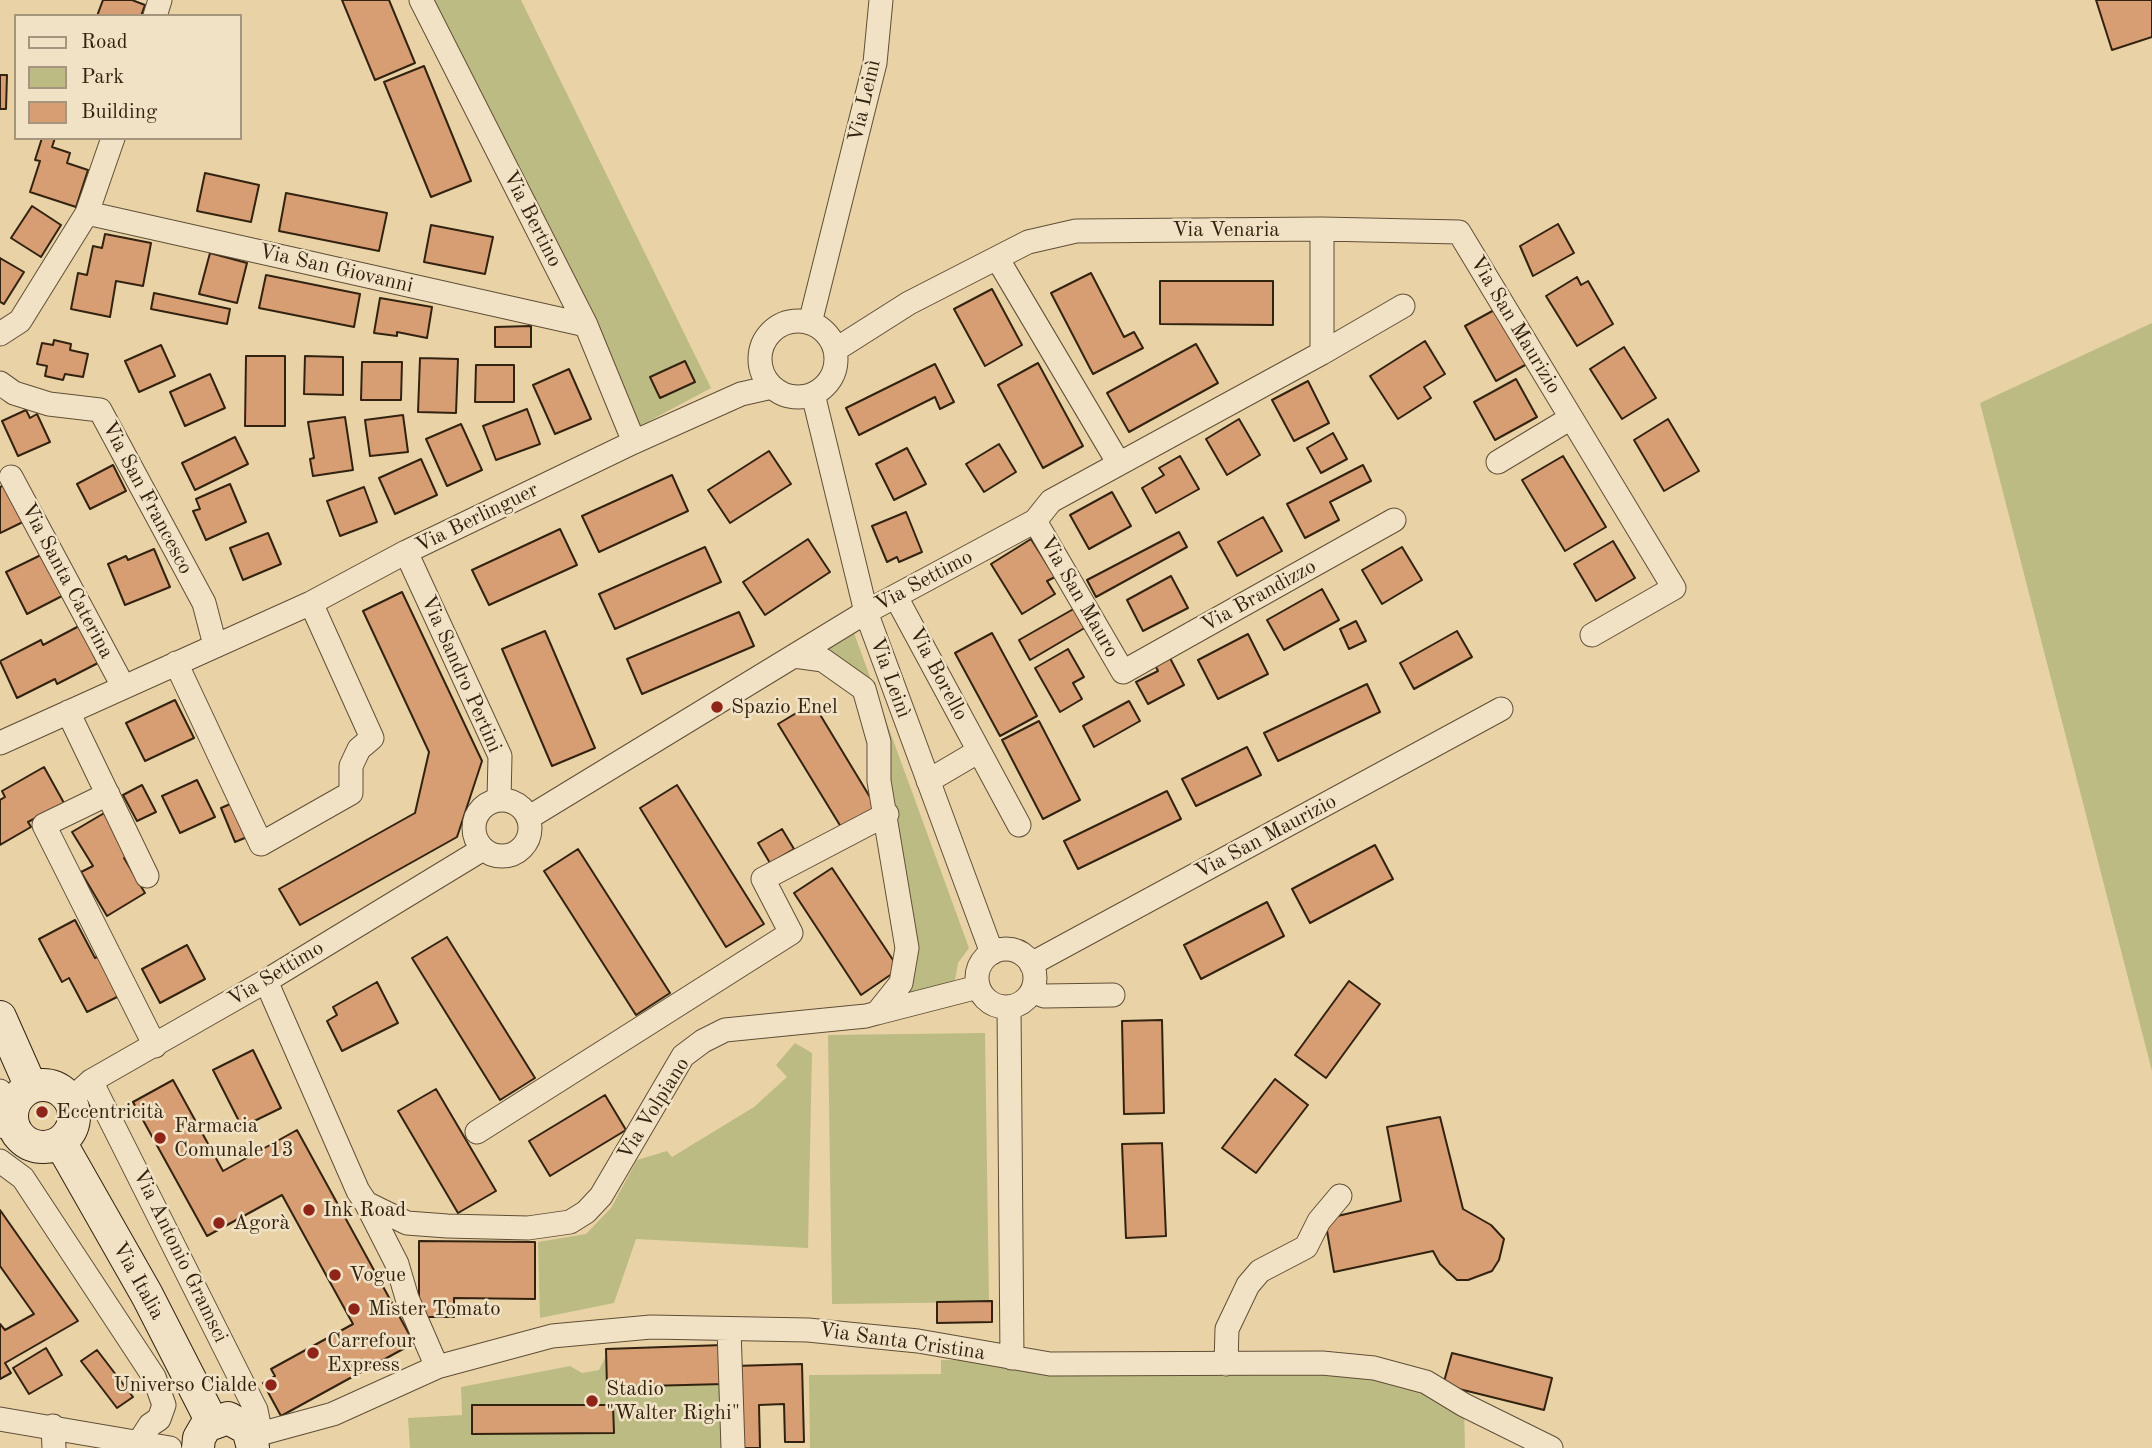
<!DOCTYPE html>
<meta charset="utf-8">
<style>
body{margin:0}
#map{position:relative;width:2152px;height:1448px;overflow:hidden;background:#e9d3a6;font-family:"Old Standard TT",serif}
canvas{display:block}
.legend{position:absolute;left:14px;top:14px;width:228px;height:126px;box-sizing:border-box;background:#f1e2c5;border:2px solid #a5957d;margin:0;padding:9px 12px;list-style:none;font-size:21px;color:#322210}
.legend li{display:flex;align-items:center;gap:14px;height:35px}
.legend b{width:35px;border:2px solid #a5957d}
</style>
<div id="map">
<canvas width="2152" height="1448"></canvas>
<ul class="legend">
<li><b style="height:9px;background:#f1e2c5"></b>Road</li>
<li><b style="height:19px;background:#bcbb83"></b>Park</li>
<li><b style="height:19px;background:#d89e73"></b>Building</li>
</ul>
</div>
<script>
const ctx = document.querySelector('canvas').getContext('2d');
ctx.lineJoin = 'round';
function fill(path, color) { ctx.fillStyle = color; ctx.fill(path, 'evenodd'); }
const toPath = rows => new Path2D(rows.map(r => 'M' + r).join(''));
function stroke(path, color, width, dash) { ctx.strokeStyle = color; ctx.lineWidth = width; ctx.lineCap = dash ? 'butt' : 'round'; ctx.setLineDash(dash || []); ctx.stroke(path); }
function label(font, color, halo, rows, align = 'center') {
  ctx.font = font + ' "Old Standard TT",serif'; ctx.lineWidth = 5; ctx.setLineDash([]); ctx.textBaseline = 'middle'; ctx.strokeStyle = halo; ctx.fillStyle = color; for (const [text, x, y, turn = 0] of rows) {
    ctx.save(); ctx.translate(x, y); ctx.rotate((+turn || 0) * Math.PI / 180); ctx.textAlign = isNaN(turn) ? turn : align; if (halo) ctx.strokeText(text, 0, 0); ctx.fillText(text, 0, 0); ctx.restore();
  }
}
fill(toPath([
 [434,0,521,0,711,388,638,427,554,241],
 [2152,323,2152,1071,1980,403],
 [854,633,969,948,958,963,955,980,916,993,905,991,917,965,864,689,816,652],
 [985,1033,989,1302,832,1304,828,1035],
 [795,1043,812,1053,808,1248,636,1239,614,1303,540,1318,538,1242,586,1234,611,1208,637,1160,667,1151,672,1157,754,1107,787,1077,776,1065],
 [719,1351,724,1448,410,1448,408,1418,462,1415,461,1387,570,1366,582,1373,599,1370,606,1356],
 [941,1360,1322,1363,1464,1405,1465,1448,810,1448,809,1375,941,1374]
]), '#bcbb83');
const building = toPath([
 [103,0,132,0,145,5,141,16,97,16,103,0],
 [342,0,389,0,415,63,375,80,342,0],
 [2096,0,2152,0,2152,37,2112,50,2096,0],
 [424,66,471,181,431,197,384,82,424,66],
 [0,75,7,75,6,109,0,109,0,75],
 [42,138,55,138,52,147,70,153,67,163,88,170,76,207,30,192,40,161,35,160,42,138],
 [205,173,259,185,251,222,197,211,205,173],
 [286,193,387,213,379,251,279,231,286,193],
 [32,206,61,225,41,257,11,238,32,206],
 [1558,224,1574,253,1533,276,1520,246,1558,224],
 [431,225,493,237,485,274,424,262,431,225],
 [105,234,151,243,143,286,116,281,110,317,71,309,78,273,87,275,93,246,102,248,105,234],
 [210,253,247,263,237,303,199,294,210,253],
 [0,258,24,272,4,304,0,302,0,258],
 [1091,273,1124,337,1134,332,1143,348,1093,374,1051,293,1091,273],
 [266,275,360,294,354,327,259,308,266,275],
 [1577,277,1581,285,1588,281,1613,324,1577,346,1546,296,1577,277],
 [1160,281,1273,281,1273,325,1160,324,1160,281],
 [992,289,1022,345,985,366,954,309,992,289],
 [154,293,230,309,227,324,151,309,154,293],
 [380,298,432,307,427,338,397,332,397,336,374,333,380,298],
 [1496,309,1527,364,1496,381,1465,326,1496,309],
 [531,326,531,347,495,347,495,327,531,326],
 [54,340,71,344,70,350,88,354,83,377,65,374,63,380,45,376,47,366,37,364,42,343,53,345,54,340],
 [1425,341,1445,374,1424,387,1431,398,1398,419,1370,376,1425,341],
 [1196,344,1218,383,1129,432,1107,393,1196,344],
 [161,345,175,376,139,392,125,361,161,345],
 [1624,347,1656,398,1622,419,1590,369,1624,347],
 [246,356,285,356,285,426,245,426,246,356],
 [305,356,343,357,343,395,304,394,305,356],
 [420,358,458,359,456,413,418,412,420,358],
 [685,361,695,382,660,398,650,377,685,361],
 [362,362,402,362,401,400,361,400,362,362],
 [1038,363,1083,446,1043,468,998,385,1038,363],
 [935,364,954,402,940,409,935,397,859,435,846,408,935,364],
 [476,365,514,365,514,402,475,402,476,365],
 [569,369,591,419,555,434,533,385,569,369],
 [210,374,225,408,185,426,170,392,210,374],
 [1516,379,1537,417,1495,440,1474,402,1516,379],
 [1308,381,1329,423,1294,441,1272,400,1308,381],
 [527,409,540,444,496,460,483,426,527,409],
 [26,410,30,418,37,414,50,442,18,456,2,421,26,410],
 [403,415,408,452,370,456,365,420,403,415],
 [345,417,353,470,313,476,310,459,314,458,308,422,345,417],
 [1239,419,1260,455,1227,475,1206,439,1239,419],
 [1668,419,1699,471,1664,491,1634,440,1668,419],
 [461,424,482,470,447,486,426,439,461,424],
 [1333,433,1347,459,1321,473,1307,448,1333,433],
 [235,437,248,464,195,490,182,463,235,437],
 [999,444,1016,472,984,492,966,464,999,444],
 [907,448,926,484,894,500,876,464,907,448],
 [769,451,791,484,730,523,708,490,769,451],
 [1180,456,1199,489,1156,513,1142,488,1164,475,1159,468,1180,456],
 [1563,456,1606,527,1565,551,1522,480,1563,456],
 [421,459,437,495,395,514,379,478,421,459],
 [113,465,126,491,90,509,77,484,113,465],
 [1363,465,1371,481,1330,502,1339,520,1305,538,1287,504,1363,465],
 [672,475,688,511,599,552,582,516,672,475],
 [6,484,25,521,0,533,0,487,6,484],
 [230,484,246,522,206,540,193,511,200,509,196,499,230,484],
 [364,487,377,522,340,536,327,501,364,487],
 [1112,492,1131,526,1089,549,1070,515,1112,492],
 [906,512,922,552,899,562,897,557,887,562,872,526,906,512],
 [1263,517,1282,551,1237,576,1218,542,1263,517],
 [560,529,577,565,489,605,472,570,560,529],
 [1179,532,1187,547,1096,597,1087,580,1179,532],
 [268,533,281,564,243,580,230,548,268,533],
 [808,539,830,572,765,615,743,582,808,539],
 [1031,539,1055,577,1047,581,1055,594,1022,614,991,564,1031,539],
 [1613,541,1635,578,1596,601,1574,564,1613,541],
 [705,547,721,582,615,629,599,594,705,547],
 [1402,547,1422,580,1382,604,1362,570,1402,547],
 [154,549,170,587,125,605,108,564,126,556,128,560,154,549],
 [43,554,64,595,27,614,6,572,43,554],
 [1171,576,1188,608,1143,631,1127,600,1171,576],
 [1322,589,1339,620,1284,650,1267,620,1322,589],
 [402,592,482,761,457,837,300,925,279,889,415,813,429,752,363,611,402,592],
 [1077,607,1088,626,1030,660,1019,640,1077,607],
 [739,612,754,646,642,694,627,659,739,612],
 [1356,621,1366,641,1349,649,1340,629,1356,621],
 [79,626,98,663,57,684,55,679,17,698,0,661,41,640,43,645,79,626],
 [545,631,595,748,552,766,502,649,545,631],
 [1457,631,1472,657,1414,689,1400,663,1457,631],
 [992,633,1037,716,1000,736,955,653,992,633],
 [1248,634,1268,674,1218,699,1198,660,1248,634],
 [1068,649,1084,677,1073,683,1082,699,1060,712,1035,668,1068,649],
 [1170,658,1184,685,1148,704,1136,682,1158,671,1155,665,1170,658],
 [1367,684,1380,712,1278,761,1264,733,1367,684],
 [175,700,194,738,145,761,126,723,175,700],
 [1129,701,1140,721,1094,747,1083,726,1129,701],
 [813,703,876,807,841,827,778,724,813,703],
 [1039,721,1080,800,1043,819,1002,740,1039,721],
 [1247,747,1261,775,1196,806,1182,779,1247,747],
 [44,767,64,803,28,822,31,827,0,845,0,800,5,797,2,791,44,767],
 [197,780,215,817,180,833,162,796,197,780],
 [142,785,156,812,137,821,123,795,142,785],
 [677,785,764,924,726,947,640,808,677,785],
 [1167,791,1181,819,1078,869,1064,841,1167,791],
 [237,801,252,835,235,842,221,808,237,801],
 [106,812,131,854,124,858,145,893,107,916,81,872,93,866,72,832,106,812],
 [782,829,794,849,770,863,758,843,782,829],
 [1375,845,1393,879,1310,923,1292,889,1375,845],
 [578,849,670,993,636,1015,544,871,578,849],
 [832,868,899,969,861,995,794,893,832,868],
 [1267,902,1284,936,1201,979,1184,945,1267,902],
 [75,920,95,958,103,954,123,994,87,1012,69,978,62,982,39,939,75,920],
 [447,937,535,1078,500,1100,412,958,447,937],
 [187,945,205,979,160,1003,142,969,187,945],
 [1349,981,1380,1004,1326,1078,1295,1055,1349,981],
 [377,982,398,1023,342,1051,327,1021,337,1015,333,1007,377,982],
 [1162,1020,1164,1113,1124,1114,1122,1021,1162,1020],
 [253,1050,281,1108,242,1127,213,1070,253,1050],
 [1275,1079,1308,1105,1256,1173,1222,1148,1275,1079],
 [173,1080,223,1171,297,1130,414,1343,281,1416,263,1383,275,1376,271,1369,353,1324,282,1195,207,1236,133,1102,173,1080],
 [436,1089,496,1191,458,1213,398,1111,436,1089],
 [605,1095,626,1130,550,1176,529,1141,605,1095],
 [1440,1117,1463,1209,1491,1225,1504,1239,1499,1260,1492,1271,1468,1280,1457,1280,1440,1264,1433,1251,1334,1272,1325,1219,1401,1201,1387,1127,1440,1117],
 [1162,1143,1166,1236,1126,1238,1122,1144,1162,1143],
 [0,1210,78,1321,5,1363,11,1373,0,1379,0,1324,5,1330,34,1314,0,1266,0,1210],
 [419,1241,535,1242,535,1299,454,1298,454,1317,419,1317,419,1241],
 [992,1301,992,1322,937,1323,937,1302,992,1301],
 [723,1345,724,1384,607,1387,606,1349,723,1345],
 [46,1348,62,1375,29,1394,13,1368,46,1348],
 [97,1350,133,1397,117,1408,81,1361,97,1350],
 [1452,1353,1552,1378,1544,1410,1443,1385,1452,1353],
 [802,1364,804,1442,785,1442,784,1404,759,1405,760,1448,740,1448,734,1366,802,1364],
 [472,1405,613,1405,614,1433,472,1434,472,1405]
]);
fill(building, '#d89e73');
stroke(building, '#322210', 2);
const street = toPath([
 [421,0,586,325,634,442],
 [155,16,160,0],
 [87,213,586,325],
 [997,258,1118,462],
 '760 359a38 38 0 1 1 76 0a38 38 0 1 1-76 0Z',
 [810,323,875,63,881,0],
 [0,334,20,321,87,213,113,138],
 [835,350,909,303,1028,242,1076,231,1322,229,1459,232,1674,588,1592,635],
 [1322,353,1403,306],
 [0,383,14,393,49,404,100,410,204,603,215,645],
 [813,394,866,612,992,953],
 [1498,462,1571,418],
 [11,477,123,686],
 [1035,521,1123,672,1394,520],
 [406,552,500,756,499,800],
 [896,597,1019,825],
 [176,663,261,844,351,793,351,766,359,749,372,738,311,603],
 [68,712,147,876],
 [0,743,311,603,406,552,634,442,741,394,772,387],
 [928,781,979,751],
 [108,794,44,825,155,1046],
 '474 828a28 28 0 1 1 56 0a28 28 0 1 1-56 0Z',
 [528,818,866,612,1035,521,1051,501,1322,353,1322,229],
 '977 978a29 29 0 1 1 58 0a29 29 0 1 1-58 0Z',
 [1031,964,1501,709],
 [266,981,358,1191,366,1203,407,1223,447,1226,528,1228,570,1222,586,1212,601,1196,683,1056,703,1041,725,1030,866,1016,877,1013,901,983,907,948,879,781,879,742,864,689,823,660,794,656],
 [1032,991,1044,996,1113,995],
 [1009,1007,1012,1358],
 [877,1013,978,987],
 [91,1081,256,1410,261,1435],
 [0,1091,12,1112],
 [70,1100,91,1081,266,981,483,849],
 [0,1126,15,1129],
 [477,1132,791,933,763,879,887,814],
 [0,1161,23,1178,154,1377,164,1405,159,1419,150,1425,139,1442],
 [366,1203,397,1264,407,1298,437,1367],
 [729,1329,733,1448],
 [1226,1364,1227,1329,1248,1285,1260,1271,1306,1247,1319,1221,1340,1196],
 [0,1419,170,1448],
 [53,1426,54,1448],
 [252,1436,333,1414,437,1367,552,1336,651,1327,808,1330,918,1341,1050,1364,1322,1363,1374,1368,1426,1382,1464,1405,1551,1448]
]);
const secondary = toPath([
 [0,1017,31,1087],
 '12 1116a31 31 0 1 1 62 0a31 31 0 1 1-62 0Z',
 [60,1142,147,1295,212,1422],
 [198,1448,199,1438,206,1426,228,1418,248,1429,253,1448]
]);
stroke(street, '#604e36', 25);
stroke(secondary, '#322210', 34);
stroke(street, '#f1e2c5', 23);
stroke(secondary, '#f1e2c5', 32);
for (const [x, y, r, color] of [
 [717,707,7,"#8f2418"],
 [42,1112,7,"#8f2418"],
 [160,1138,7,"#8f2418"],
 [309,1210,7,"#8f2418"],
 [219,1223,7,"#8f2418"],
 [335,1275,7,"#8f2418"],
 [354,1309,7,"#8f2418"],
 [313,1353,7,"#8f2418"],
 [271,1385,7,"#8f2418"],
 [592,1401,7,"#8f2418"]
]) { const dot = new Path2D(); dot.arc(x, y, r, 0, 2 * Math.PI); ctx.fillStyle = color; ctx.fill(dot); stroke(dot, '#f1e2c5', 2.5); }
label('21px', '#322210', '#f1e2c5', [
 ["Via Leinì",865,101,-77],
 ["Via Bertino",532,219,63],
 ["Via Venaria",1226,230],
 ["Via San Giovanni",336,269,13],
 ["Via San Maurizio",1515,325,59],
 ["Via San Francesco",147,498,62],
 ["Via Berlinguer",477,518,-26],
 ["Via Santa Caterina",67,581,62],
 ["Via Settimo",924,581,-28],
 ["Via Brandizzo",1259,596,-29],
 ["Via San Mauro",1079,597,60],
 ["Via Sandro Pertini",461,674,66],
 ["Via Borello",938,674,62],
 ["Via Leinì",890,678,70],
 ["Via San Maurizio",1266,837,-28],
 ["Via Settimo",276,974,-31],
 ["Via Volpiano",654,1109,-58],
 ["Via Antonio Gramsci",180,1256,64],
 ["Via Italia",138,1281,61],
 ["Via Santa Cristina",902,1342,8]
]);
label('21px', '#322210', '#f1e2c5', [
 ["Spazio Enel",731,707],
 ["Eccentricità",56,1112],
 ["Farmacia",174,1126],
 ["Comunale 13",174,1150],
 ["Ink Road",323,1210],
 ["Agorà",233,1223],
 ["Vogue",349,1275],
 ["Mister Tomato",368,1309],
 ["Carrefour",327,1341],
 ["Express",327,1365],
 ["Universo Cialde",257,1385,"right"],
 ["Stadio",606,1389],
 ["\"Walter Righi\"",606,1413]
], 'left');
</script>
